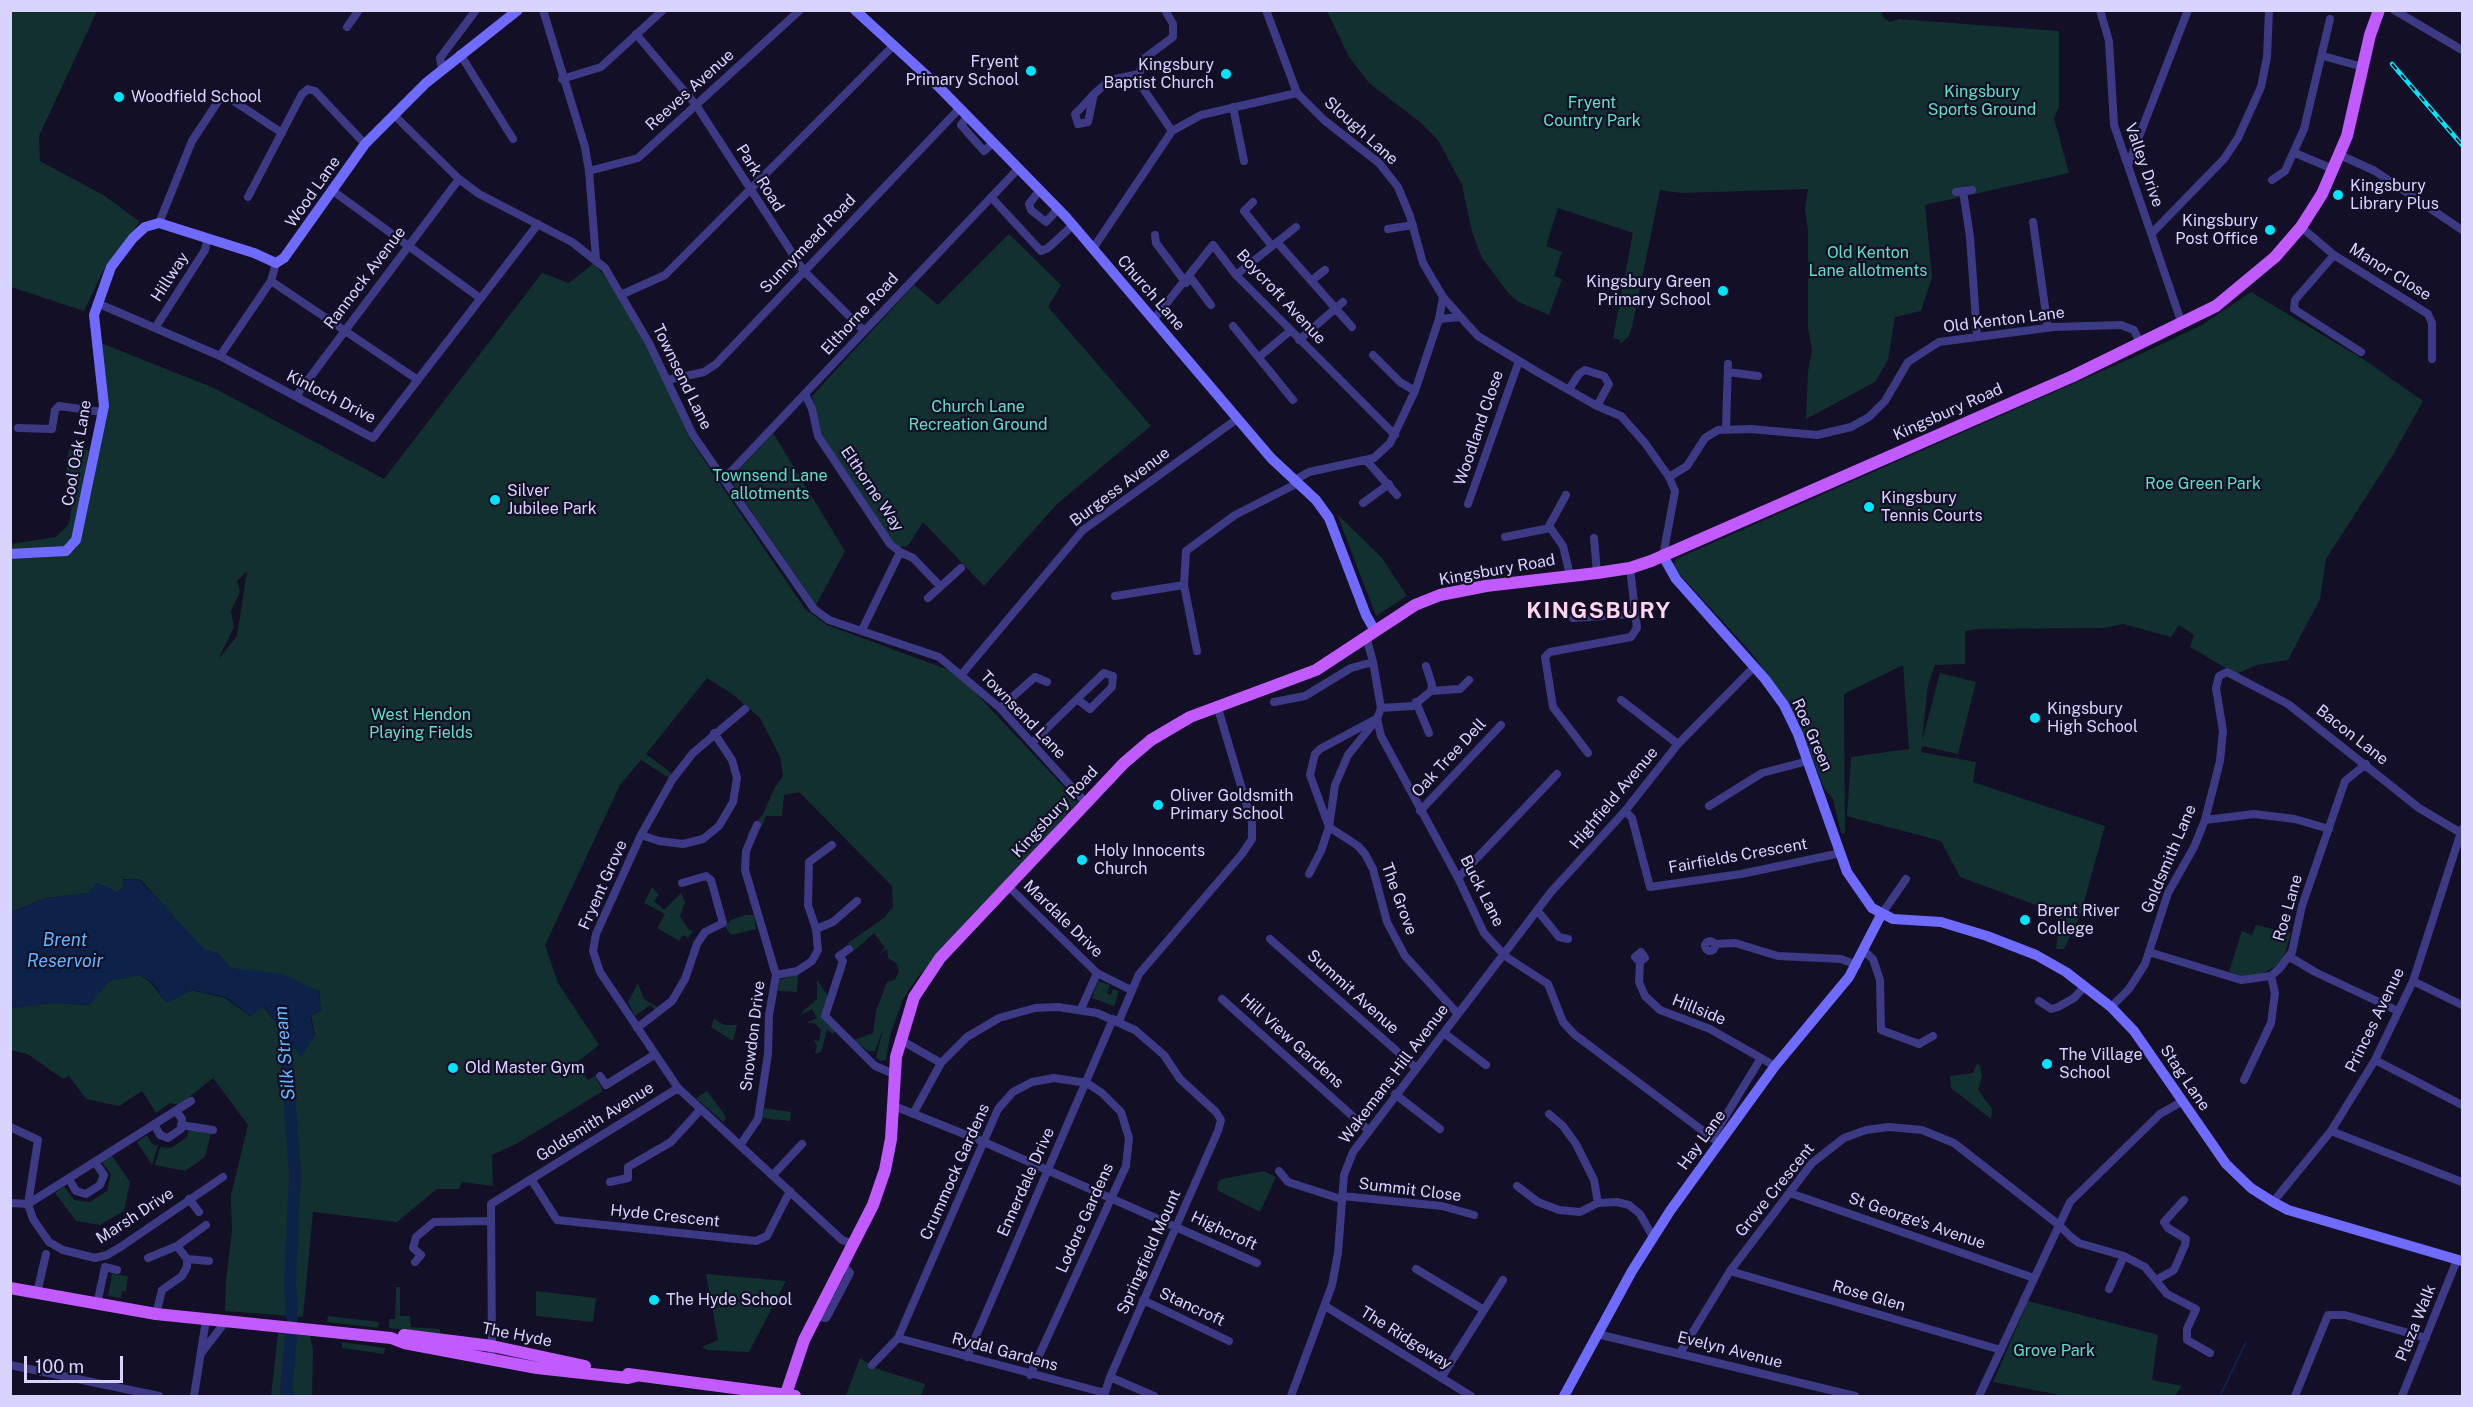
<!DOCTYPE html>
<style>
body{margin:0}
#map{position:relative;width:2473px;height:1407px;overflow:hidden;background:#130f26;font-family:"Public Sans",sans-serif}
canvas{display:block}
.frame{position:absolute;inset:0;border:12px solid #d9d4ff;pointer-events:none}
.scale{position:absolute;left:24px;top:1356px;width:99px;height:27px;box-sizing:border-box;border:3px solid #d9d4ff;border-top:0;padding-left:8px;font-size:18px;line-height:21px;white-space:nowrap;color:#d9d4ff;-webkit-text-stroke:4px #130f26;paint-order:stroke}
</style>
<div id="map">
<canvas width="2473" height="1407"></canvas>
<div class="frame"></div>
<div class="scale">100 m</div>
</div>
<script>
const ctx = document.querySelector('canvas').getContext('2d');
ctx.lineJoin = 'round';
function fill(path, color) { ctx.fillStyle = color; ctx.fill(path, 'evenodd'); }
const toPath = rows => new Path2D(rows.map(r => 'M' + r).join(''));
function stroke(path, color, width, dash) { ctx.strokeStyle = color; ctx.lineWidth = width; ctx.lineCap = dash ? 'butt' : 'round'; ctx.setLineDash(dash || []); ctx.stroke(path); }
function label(font, color, halo, rows, align = 'center') {
  ctx.font = font + ' "Public Sans",sans-serif'; ctx.lineWidth = 4.5; ctx.setLineDash([]); ctx.textBaseline = 'middle'; ctx.strokeStyle = halo; ctx.fillStyle = color; for (const [text, x, y, turn = 0] of rows) {
    ctx.save(); ctx.translate(x, y); ctx.rotate((+turn || 0) * Math.PI / 180); ctx.textAlign = isNaN(turn) ? turn : align; if (halo) ctx.strokeText(text, 0, 0); ctx.fillText(text, 0, 0); ctx.restore();
  }
}
fill(toPath([
 [1881,10,1883,17,1890,22,1899,19,2059,31,2059,107,2054,118,2069,173,1925,205,1932,277,1921,311,1895,317,1888,360,1875,382,1806,419,1808,371,1812,350,1808,328,1808,231,1805,209,1808,189,1682,193,1660,190,1632,327,1629,336,1620,344,1620,340,1613,338,1633,233,1558,208,1546,246,1562,252,1554,276,1562,279,1549,315,1519,302,1509,294,1482,258,1472,232,1462,185,1438,140,1420,122,1369,83,1349,57,1327,11],
 [11,11,97,11,39,136,40,161,105,196,140,222,105,267,84,311,11,287],
 [1009,234,1061,285,1048,307,1151,426,1057,504,984,586,923,522,908,546,899,547,893,543,822,437,812,396,914,285,938,305],
 [594,263,616,290,665,379,690,439,805,609,827,625,957,673,1078,802,917,978,903,999,890,1036,886,1060,880,1061,876,1057,883,1029,875,1051,868,1051,854,1040,873,1033,876,1011,887,982,895,980,899,971,896,963,888,958,887,949,878,955,885,948,874,933,854,951,848,943,885,917,892,907,893,911,892,886,799,792,784,795,782,816,766,816,762,826,749,837,747,834,763,814,774,789,783,776,780,757,760,718,731,693,707,678,646,754,675,776,672,780,641,760,620,785,545,945,558,983,599,1045,577,1062,588,1080,595,1076,603,1091,516,1144,492,1155,493,1186,462,1182,459,1189,437,1189,397,1222,313,1212,303,1317,225,1311,226,1280,232,1231,231,1195,248,1125,213,1078,179,1105,170,1103,156,1113,142,1091,119,1106,86,1099,69,1076,63,1079,29,1055,11,1050,11,1008,55,1003,88,1005,109,981,140,975,150,982,167,1003,191,990,225,998,250,1016,263,1006,301,1056,315,1035,311,1016,321,1010,319,991,230,968,218,953,204,950,140,879,123,879,125,887,116,892,97,883,89,893,46,898,11,912,11,559,62,556,74,551,78,545,103,429,101,343,214,388,384,479,542,273,569,283],
 [247,571,237,636,218,660,234,627,231,611,240,592,237,581],
 [2251,292,2366,361,2423,401,2393,455,2326,559,2320,599,2288,660,2257,665,2236,674,2190,647,2194,635,2179,625,2171,637,2123,624,2105,628,1980,629,1965,631,1965,664,1935,665,1928,685,1922,741,1940,673,1976,682,1958,754,1922,746,1921,752,1976,762,1973,782,2105,826,2080,916,2064,949,2056,949,2060,914,1960,877,1941,841,1847,816,1851,757,1909,749,1903,665,1844,694,1845,833,1841,833,1833,799,1824,788,1799,723,1787,704,1754,656,1675,569,1674,564,1676,559,2145,352,2202,325],
 [773,433,845,551,816,605,730,480],
 [80,447,89,451,74,538,67,547,11,553,11,544,56,537,69,524,73,498,66,483,67,459,69,450],
 [1337,514,1382,558,1407,596,1376,616],
 [652,887,659,895,654,901,664,910,681,893,685,902,680,916,689,930,693,931,688,938,683,935,679,941,657,928,665,914,644,903],
 [746,915,754,915,756,929,731,935,725,927,731,920],
 [2256,925,2291,933,2283,959,2276,966,2258,976,2239,976,2229,972,2242,931,2252,935],
 [798,973,797,992,778,991,779,980],
 [817,980,828,996,822,1018,835,1031,833,1034,827,1030,821,1052,815,1054,817,1046,814,1040,819,1041,821,1030,814,1023,806,1023,817,1018,812,1009,803,1014,802,1012,817,999],
 [1098,981,1110,985,1107,993,1111,995,1113,989,1119,991,1114,1006,1092,998],
 [638,983,644,999,659,1008,656,1010,650,1005,635,1016,628,1002],
 [714,1019,724,1025,737,1025,733,1041,711,1027],
 [1977,1063,1980,1066,1982,1076,1978,1090,1992,1109,1991,1119,1951,1088,1950,1076,1973,1073],
 [707,1091,724,1114,726,1119,723,1122,696,1098],
 [764,1108,791,1112,790,1121,762,1118],
 [193,1129,211,1134,205,1157,185,1171,155,1165,160,1147,171,1148,187,1137,188,1132],
 [147,1135,152,1144,158,1146,152,1165,137,1142],
 [111,1154,130,1182,124,1211,100,1225,76,1221,55,1193,64,1186,74,1200,90,1202,107,1191,111,1174,101,1161],
 [1264,1171,1276,1177,1260,1212,1217,1190,1218,1182,1222,1179],
 [112,1274,128,1276,126,1291,122,1291,121,1298,108,1296],
 [706,1274,786,1281,749,1352,707,1350,702,1347,718,1340],
 [396,1287,400,1287,400,1316,410,1316,411,1327,440,1329,440,1333,389,1328,389,1319,395,1319],
 [536,1291,596,1298,593,1322,536,1316],
 [2028,1301,2158,1335,2152,1380,2182,1386,2175,1396,2065,1396,1993,1382],
 [328,1316,379,1322,378,1328,327,1322],
 [278,1333,310,1336,313,1349,312,1396,271,1396],
 [342,1342,385,1348,384,1354,342,1348],
 [860,1358,875,1368,925,1384,921,1396,846,1395]
]), '#12302f');
fill(toPath([
 [139,879,205,950,218,953,231,968,283,974,319,992,321,1010,310,1016,315,1036,301,1057,264,1006,251,1016,225,997,191,990,167,1003,152,982,140,975,109,981,89,1005,54,1003,11,1008,11,912,46,898,88,893,97,883,116,892,124,888,122,880]
]), '#0c2248');
stroke(toPath([
 [2220,1396,2246,1342]
]), '#0c2248', 2);
stroke(toPath([
 [284,1022,295,1175,290,1281,292,1318],
 [289,1396,286,1390,291,1338]
]), '#0c2248', 12);
stroke(toPath([
 [543,10,585,147,589,171,596,259],
 [1165,10,1173,24,1173,37,1145,58,1139,74,1140,84,1172,131],
 [1266,10,1297,93,1324,120,1379,163,1398,187,1410,216,1423,263,1443,297,1466,323,1478,336,1539,373,1597,406,1621,416,1645,443,1669,477,1675,491,1663,556],
 [2100,10,2109,41,2114,125,2182,324],
 [2394,10,2462,50],
 [347,27,359,10],
 [636,34,696,105,803,270,864,331],
 [460,54,513,139],
 [2323,56,2363,67],
 [442,69,440,58,476,10],
 [562,79,601,67,663,10],
 [1094,94,1088,122,1078,124,1075,114,1084,105,1094,94,1110,80,1139,74],
 [1233,107,1244,161],
 [394,115,459,179,479,194,572,242,605,268,649,343,693,435,814,609,829,620,939,657,1000,708,1086,803],
 [968,116,961,125,984,151,993,143],
 [2295,153,2333,169],
 [2340,155,2375,171,2462,230],
 [2128,165,2188,10],
 [589,171,638,158,800,10],
 [2272,180,2285,171,2304,129,2330,19],
 [333,191,480,298],
 [1039,191,1029,204,1031,210,1046,222,1058,209],
 [1963,191,1970,237,1977,335],
 [1956,192,1972,190],
 [248,197,302,94,308,89,315,91,365,144],
 [991,197,1041,251,1048,248,1073,225],
 [1253,202,1244,211,1272,246],
 [2033,222,2048,328],
 [159,223,192,141,219,100,226,96,282,133],
 [2301,227,2334,255,2428,314,2432,323,2432,359],
 [1388,229,1413,225],
 [2152,233,2224,159,2238,138,2261,87,2267,57,2269,10],
 [1155,235,1156,243,1186,283],
 [1277,242,1352,327],
 [1094,247,1172,131,1201,115,1297,93],
 [2334,255,2295,300,2294,309,2361,352],
 [1236,275,1296,227],
 [1190,277,1211,305],
 [271,281,418,380],
 [1311,281,1325,270],
 [623,294,665,275,893,46],
 [97,303,220,356,373,438,538,224],
 [1154,319,1213,245,1236,275,1395,435],
 [1439,319,1460,317],
 [1233,326,1293,400],
 [155,328,205,250,207,240],
 [1299,340,1343,302],
 [1373,355,1400,382,1415,391],
 [220,356,271,281,276,263],
 [1259,357,1290,331],
 [1728,372,1758,376],
 [667,380,704,372,716,364,960,108],
 [1569,389,1579,374,1585,370,1604,376,1609,384,1597,406],
 [805,394,812,409,818,436,890,544,900,552,862,630],
 [296,396,459,179],
 [18,428,52,429,55,410,59,406,103,412],
 [1726,428,1728,364],
 [1366,460,1397,495],
 [1669,477,1687,466,1705,438,1718,430,1751,429,1817,435,1851,427,1869,417,1885,401,1908,362,1939,342,2054,327,2121,325,2134,330,2141,345],
 [724,479,1018,169],
 [1295,480,1309,472,1374,458,1390,443,1415,391,1439,319,1443,297],
 [1566,495,1549,526,1563,546,1570,575],
 [1363,503,1389,484],
 [1468,504,1519,361],
 [1505,537,1550,528],
 [1594,538,1597,573],
 [900,552,913,558,940,586],
 [1115,596,1184,585],
 [928,598,961,568],
 [1573,618,1635,614],
 [1366,636,1373,662,1381,708,1377,719,1381,736,1458,878,1484,933,1505,956,1548,984,1563,1022,1574,1034,1719,1143],
 [1197,651,1184,585,1186,551,1235,515,1298,483],
 [1426,666,1432,685,1431,691],
 [962,674,1083,530,1237,419],
 [1621,700,1678,744],
 [1274,702,1305,696,1351,668,1373,662],
 [1416,702,1429,733],
 [1000,708,1035,677,1047,682],
 [1381,708,1413,706,1431,691,1460,689,1469,680],
 [1377,719,1348,755,1335,785,1329,827,1358,846,1365,854,1373,869,1387,922,1405,956,1458,1014],
 [1032,743,1077,699,1104,673,1113,676,1112,687,1090,709,1077,699],
 [1588,753,1553,707,1545,657,1550,652,1631,637,1637,628,1630,568],
 [1709,806,1762,773,1808,761],
 [1420,811,1501,725],
 [1625,811,1632,818,1650,887,1741,874,1841,853],
 [2205,820,2254,814,2295,819,2329,829],
 [641,835,659,841,683,844,703,839,719,826,733,802,737,778,732,760,714,733],
 [1309,874,1321,851,1329,827,1310,775,1315,754,1320,749,1374,720],
 [1458,878,1557,774],
 [1009,887,1097,973,1131,990],
 [1537,910,1559,937,1568,939],
 [1881,915,1906,879],
 [816,929,833,922,857,901],
 [1270,939,1416,1068],
 '1705 946a5 5 0 1 1 10 0a5 5 0 1 1-10 0Z',
 [1715,944,1735,943,1778,956,1841,959,1857,965],
 [849,949,839,956,843,961,825,1016,875,1066,894,1074],
 [1864,951,1873,959,1880,980,1881,1030,1919,1044,1933,1036],
 [2149,952,2241,980,2271,976,2280,968,2292,952,2302,906,2345,781,2366,764],
 [2290,957,2315,972,2398,1011],
 [1640,962,1635,957,1641,952,1645,958,1640,962,1639,982,1645,996,1660,1010,1710,1029,1775,1066],
 [776,975,797,971,812,961,818,950,816,929,808,905,809,862,832,845],
 [2413,981,2462,1005],
 [1222,999,1368,1130],
 [2039,1001,2051,1009,2058,1007,2074,998,2085,986],
 [2111,1007,2129,989,2145,964,2168,893,2194,847,2205,820,2220,761,2223,731,2216,688,2219,676,2227,672,2288,704,2419,808,2461,833],
 [1081,1009,1097,973],
 [1119,1021,1139,974,1242,854,1252,839,1252,823,1217,705],
 [637,1028,672,1001,685,979,697,944,705,932,723,923,711,880,706,876,682,883],
 [1444,1033,1486,1065],
 [899,1039,941,1063],
 [2375,1060,2462,1105],
 [600,1076,606,1085,654,1055],
 [2244,1080,2271,1023,2275,993,2271,976],
 [678,1088,600,972,593,951,596,934,641,835,672,780,693,753,745,709],
 [1395,1094,1440,1129],
 [894,1106,984,1142,1257,1263],
 [913,1114,941,1063,967,1037,999,1018,1035,1008,1058,1007,1097,1013,1135,1030,1164,1055,1180,1079,1216,1112,1221,1120,1218,1131,1110,1377,1104,1396],
 [1549,1114,1563,1126,1576,1144,1594,1180,1598,1203,1617,1202,1629,1205,1640,1214,1653,1237],
 [154,1124,160,1135,168,1138,181,1129,182,1119,176,1111],
 [181,1125,213,1130],
 [10,1127,38,1140,28,1204],
 [2331,1131,2462,1182],
 [1712,1138,1761,1058],
 [741,1144,758,1119,768,1054,769,1015,776,975,745,870,746,851,757,825],
 [1279,1171,1288,1182,1341,1199],
 [773,1175,802,1144],
 [69,1179,76,1191,86,1194,100,1185,104,1175,95,1162],
 [531,1179,557,1220,756,1241,767,1236,790,1191],
 [610,1182,628,1178,628,1167,671,1142,701,1109],
 [1517,1186,1538,1202,1559,1210,1580,1212,1598,1203],
 [1790,1193,2034,1278],
 [1342,1196,1442,1206,1474,1215],
 [189,1199,199,1212],
 [2273,1202,2331,1131,2375,1060,2413,981,2462,829],
 [10,1203,28,1204,33,1219,49,1242,63,1250,95,1258,107,1255,122,1246,223,1177],
 [28,1204,191,1101],
 [148,1258,177,1246],
 [187,1259,209,1261],
 [415,1262,421,1255,413,1248,416,1237,434,1222,489,1221],
 [1416,1269,1484,1310],
 [1730,1271,2001,1350],
 [2156,1280,2174,1270,2185,1245,2186,1239,2168,1228,2164,1222,2184,1200],
 [2109,1289,2124,1256],
 [37,1293,46,1254],
 [1143,1300,1229,1341],
 [97,1304,105,1267,117,1270],
 [1325,1306,1471,1396],
 [156,1314,162,1290,182,1276,187,1267,187,1259,177,1246,206,1225],
 [815,1316,826,1318,828,1315,850,1273,842,1264],
 [1597,1334,1855,1396],
 [898,1338,1105,1393],
 [492,1351,491,1204,678,1088,842,1240,853,1244],
 [202,1352,226,1321],
 [1680,1353,1730,1271,1812,1163,1844,1138,1866,1130,1889,1127,1922,1130,1954,1143,2059,1225,2071,1237,2079,1243,2124,1256,2145,1267,2167,1294,2196,1309,2187,1329,2187,1340,2210,1353],
 [967,1357,1113,1019],
 [10,1365,159,1396],
 [872,1365,898,1338,998,1109,1013,1092,1032,1082,1054,1078,1087,1083,1102,1093,1121,1112,1129,1138,1126,1166,1030,1375],
 [1110,1377,1154,1396],
 [1441,1378,1503,1280],
 [194,1396,206,1320],
 [1291,1396,1332,1285,1338,1253,1344,1175,1353,1152,1551,892,1625,811,1678,744,1754,667],
 [1979,1396,2070,1202,2160,1114,2183,1101],
 [2295,1396,2328,1315,2345,1315,2426,1338],
 [2402,1396,2457,1260]
]), '#3d3a85', 8);
stroke(toPath([
 [855,10,939,87,1066,217,1271,458,1316,500,1329,518,1366,615,1374,629],
 [10,554,66,551,76,540,104,406,94,315,111,267,133,238,145,227,159,223,254,253,276,263,284,258,365,144,426,83,518,10],
 [1663,556,1676,579,1765,679,1784,705,1798,734,1847,872,1872,908,1893,919,1941,922,1987,936,2036,955,2066,972,2111,1007,2134,1031,2226,1164,2251,1188,2273,1202,2288,1210,2462,1261],
 [1564,1396,1632,1271,1670,1211,1775,1066,1849,977,1881,915]
]), '#6f6bff', 10);
stroke(toPath([
 [10,1288,156,1314,391,1338,404,1343,537,1368,628,1378,636,1376],
 [404,1335,492,1346,585,1366],
 [628,1374,795,1396],
 [786,1394,804,1340,873,1205,885,1170,891,1139,896,1057,914,997,940,958,1124,763,1151,740,1190,717,1316,670,1415,605,1440,595,1486,586,1597,573,1630,568,1651,561,2073,376,2216,306,2275,257,2301,227,2322,194,2347,136,2370,35,2379,10]
]), '#c25bff', 12);
const rail = toPath([
 [2392,64,2462,145]
]);
stroke(rail, '#00e5ff', 4.5);
stroke(rail, '#130f26', 2, [7]);
for (const [x, y, r, color] of [
 [1031,71,6,"#00e5ff"],
 [1226,74,6,"#00e5ff"],
 [119,97,6,"#00e5ff"],
 [2338,195,6,"#00e5ff"],
 [2270,230,6,"#00e5ff"],
 [1723,291,6,"#00e5ff"],
 [495,500,6,"#00e5ff"],
 [1869,507,6,"#00e5ff"],
 [2035,718,6,"#00e5ff"],
 [1158,805,6,"#00e5ff"],
 [1082,860,6,"#00e5ff"],
 [2025,920,6,"#00e5ff"],
 [2047,1064,6,"#00e5ff"],
 [453,1068,6,"#00e5ff"],
 [654,1300,6,"#00e5ff"]
]) { const dot = new Path2D(); dot.arc(x, y, r, 0, 2 * Math.PI); ctx.fillStyle = color; ctx.fill(dot); stroke(dot, '#130f26', 2); }
label('16px', '#d9d4ff', '#130f26', [
 ["Fryent",1019,62,"right"],
 ["Primary School",1019,80,"right"],
 ["Kingsbury",1214,65,"right"],
 ["Baptist Church",1214,83,"right"],
 ["Woodfield School",131,97],
 ["Kingsbury",2350,186],
 ["Library Plus",2350,204],
 ["Kingsbury",2258,221,"right"],
 ["Post Office",2258,239,"right"],
 ["Kingsbury Green",1711,282,"right"],
 ["Primary School",1711,300,"right"],
 ["Silver",507,491],
 ["Jubilee Park",507,509],
 ["Kingsbury",1881,498],
 ["Tennis Courts",1881,516],
 ["Kingsbury",2047,709],
 ["High School",2047,727],
 ["Oliver Goldsmith",1170,796],
 ["Primary School",1170,814],
 ["Holy Innocents",1094,851],
 ["Church",1094,869],
 ["Brent River",2037,911],
 ["College",2037,929],
 ["The Village",2059,1055],
 ["School",2059,1073],
 ["Old Master Gym",465,1068],
 ["The Hyde School",666,1300]
], 'left');
label('16px', '#d9d4ff', '#130f26', [
 ["Reeves Avenue",690,90,-42],
 ["Slough Lane",1361,131,42],
 ["Valley Drive",2144,165,71],
 ["Park Road",760,178,58],
 ["Wood Lane",313,192,-55],
 ["Sunnymead Road",808,244,-46],
 ["Manor Close",2390,272,32],
 ["Hillway",170,277,-57],
 ["Rannock Avenue",365,278,-53],
 ["Church Lane",1151,293,49],
 ["Boycroft Avenue",1281,297,47],
 ["Elthorne Road",860,314,-47],
 ["Old Kenton Lane",2004,320,-7],
 ["Townsend Lane",682,377,64],
 ["Kinloch Drive",331,397,27],
 ["Kingsbury Road",1948,412,-24],
 ["Woodland Close",1479,428,-71],
 ["Cool Oak Lane",77,453,-80],
 ["Burgess Avenue",1120,487,-37],
 ["Elthorne Way",872,489,56],
 ["Kingsbury Road",1497,570,-10],
 ["Townsend Lane",1023,715,46],
 ["Roe Green",1812,735,66],
 ["Bacon Lane",2352,735,38],
 ["Oak Tree Dell",1449,758,-47],
 ["Highfield Avenue",1614,798,-50],
 ["Kingsbury Road",1055,812,-47],
 ["Fairfields Crescent",1738,856,-10],
 ["Goldsmith Lane",2169,859,-67],
 ["Fryent Grove",603,885,-66],
 ["Buck Lane",1482,891,63],
 ["The Grove",1399,899,70],
 ["Roe Lane",2288,908,-74],
 ["Mardale Drive",1063,919,44],
 ["Summit Avenue",1353,992,42],
 ["Hillside",1699,1010,22],
 ["Princes Avenue",2375,1020,-64],
 ["Snowdon Drive",753,1036,-83],
 ["Hill View Gardens",1292,1041,42],
 ["Wakemans Hill Avenue",1394,1074,-53],
 ["Stag Lane",2185,1078,56],
 ["Goldsmith Avenue",595,1122,-32],
 ["Hay Lane",1702,1140,-54],
 ["Crummock Gardens",955,1172,-66],
 ["Ennerdale Drive",1026,1182,-66],
 ["Summit Close",1410,1190,7],
 ["Grove Crescent",1775,1190,-51],
 ["Marsh Drive",135,1216,-33],
 ["Hyde Crescent",665,1216,6],
 ["Lodore Gardens",1085,1218,-66],
 ["St George's Avenue",1917,1221,19],
 ["Highcroft",1224,1231,25],
 ["Springfield Mount",1149,1252,-66],
 ["Rose Glen",1869,1296,16],
 ["Stancroft",1192,1307,25],
 ["Plaza Walk",2416,1323,-68],
 ["The Hyde",517,1335,11],
 ["The Ridgeway",1406,1338,32],
 ["Evelyn Avenue",1730,1350,14],
 ["Rydal Gardens",1005,1352,15]
]);
label('16px', '#5fe0c0', '#130f26', [
 ["Kingsbury",1982,92],
 ["Sports Ground",1982,110],
 ["Fryent",1592,103],
 ["Country Park",1592,121],
 ["Old Kenton",1868,253],
 ["Lane allotments",1868,271],
 ["Church Lane",978,407],
 ["Recreation Ground",978,425],
 ["Townsend Lane",770,476],
 ["allotments",770,494],
 ["Roe Green Park",2203,484],
 ["West Hendon",421,715],
 ["Playing Fields",421,733],
 ["Grove Park",2054,1351]
]);
label('italic 18px', '#62b6ff', '#130f26', [
 ["Brent",65,940],
 ["Reservoir",65,961],
 ["Silk Stream",285,1053,-95]
]);
ctx.letterSpacing = '1.5px';
label('bold 22px', '#ffd6f0', '#130f26', [
 ["KINGSBURY",1599,611]
]);
ctx.letterSpacing = '0px';
</script>
